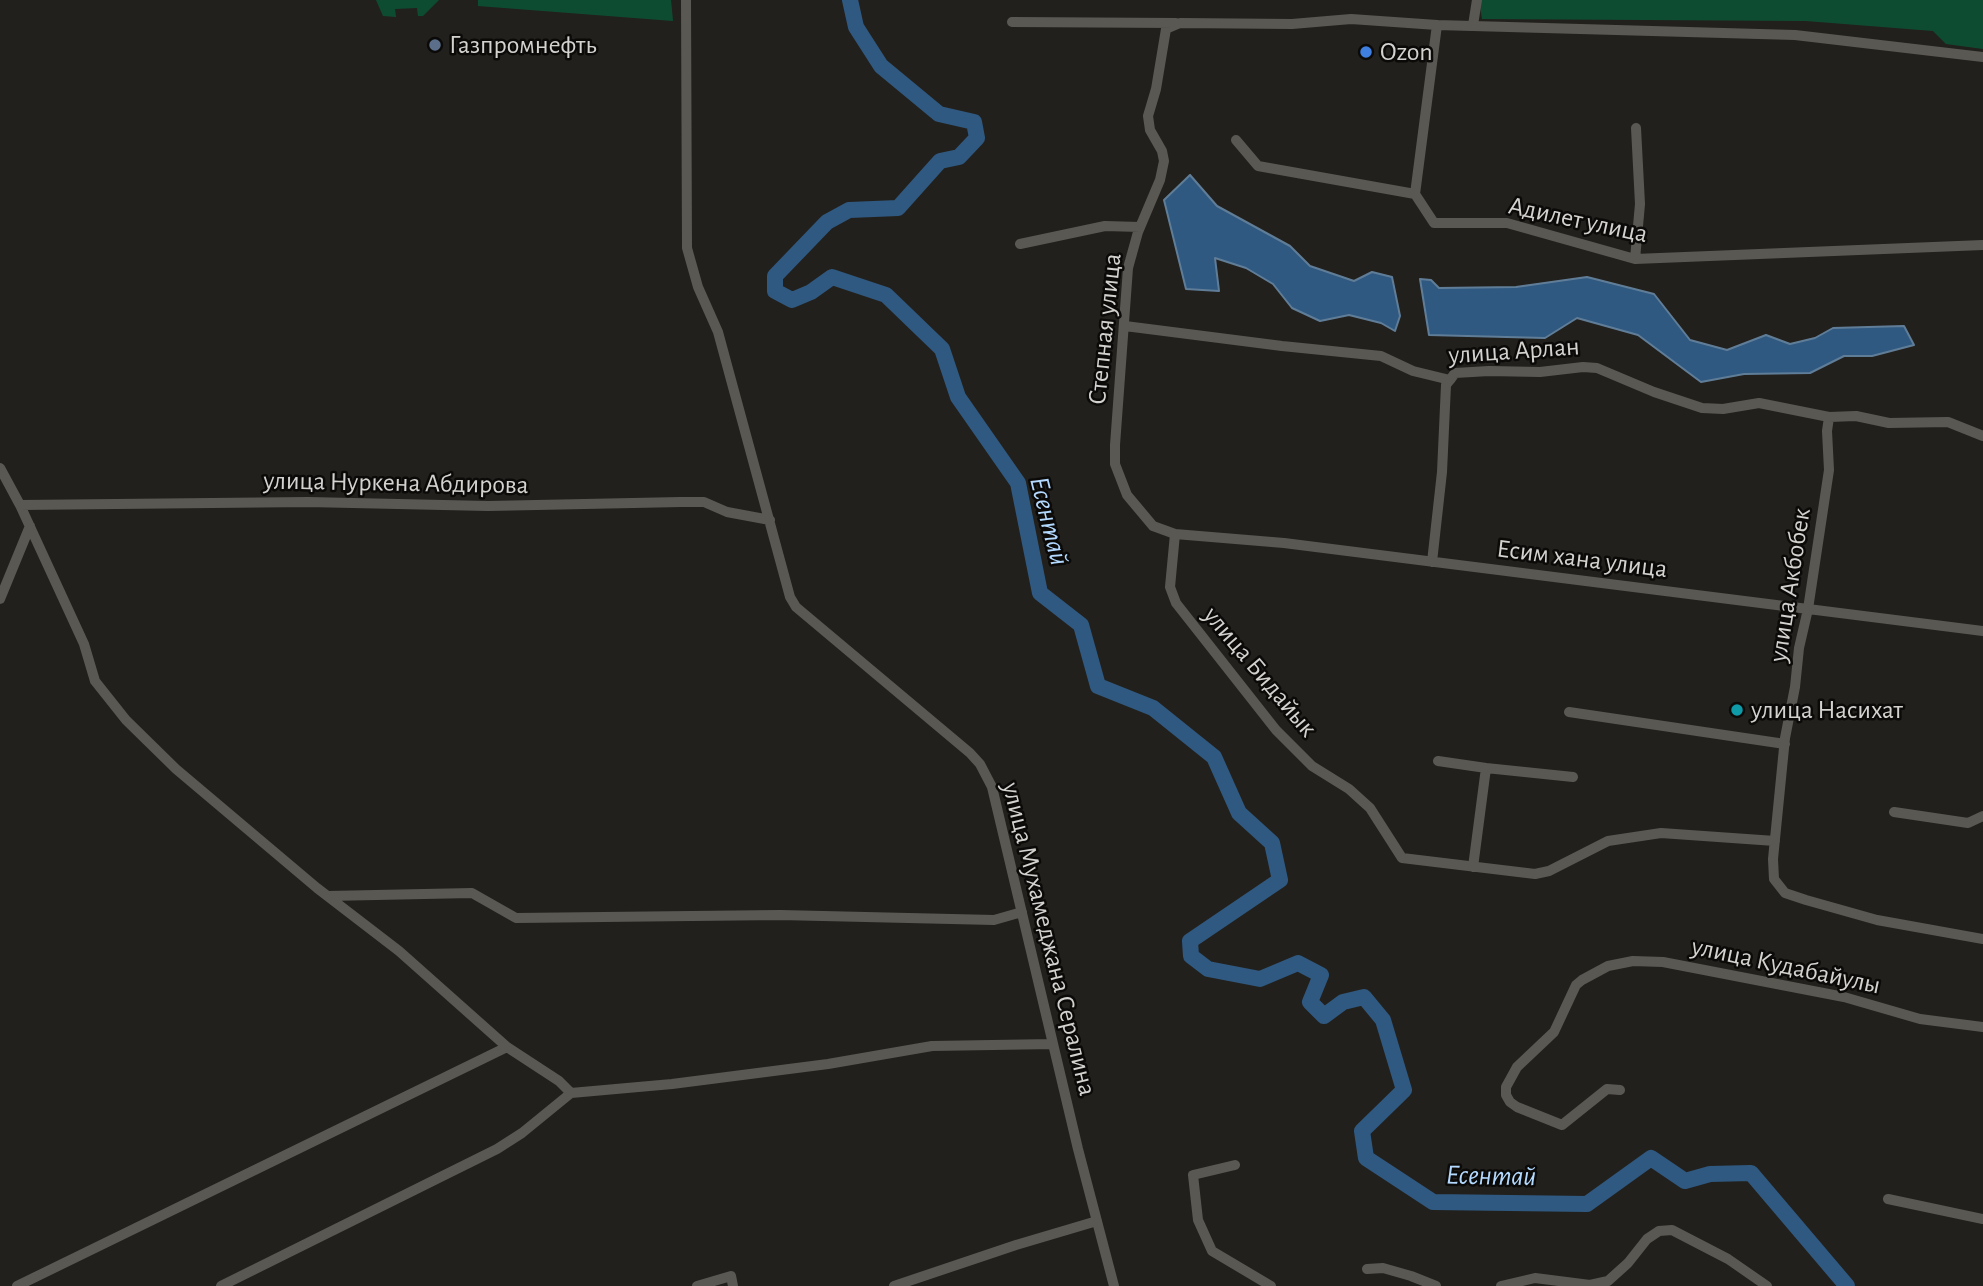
<!DOCTYPE html>
<meta charset="utf-8">
<style>
body{margin:0}
canvas{display:block;background:#22201c}
</style>
<canvas width="1983" height="1286"></canvas>
<script>
const ctx = document.querySelector('canvas').getContext('2d');
ctx.lineJoin = 'round';
function fill(path, color) { ctx.fillStyle = color; ctx.fill(path, 'evenodd'); }
const toPath = rows => new Path2D(rows.map(r => 'M' + r).join(''));
function stroke(path, color, width, dash) { ctx.strokeStyle = color; ctx.lineWidth = width; ctx.lineCap = dash ? 'butt' : 'round'; ctx.setLineDash(dash || []); ctx.stroke(path); }
function label(font, color, halo, rows, align = 'center') {
  ctx.font = font + ' "Alegreya Sans",sans-serif'; ctx.lineWidth = 5; ctx.setLineDash([]); ctx.textBaseline = 'middle'; ctx.strokeStyle = halo; ctx.fillStyle = color; for (const [text, x, y, turn = 0] of rows) {
    ctx.save(); ctx.translate(x, y); ctx.rotate((+turn || 0) * Math.PI / 180); ctx.textAlign = isNaN(turn) ? turn : align; if (halo) ctx.strokeText(text, 0, 0); ctx.fillText(text, 0, 0); ctx.restore();
  }
}
fill(toPath([
 [376,0,439,0,423,16,418,16,417,8,395,9,396,17,383,16],
 [478,0,671,0,673,21,478,6],
 [1479,0,1983,0,1983,49,1946,44,1933,31,1806,21,1482,19]
]), '#0e4c32');
const water = toPath([
 [1190,175,1217,206,1290,246,1310,266,1354,281,1372,272,1392,277,1400,316,1395,331,1381,323,1349,315,1320,321,1292,308,1273,284,1246,268,1215,258,1219,291,1186,289,1164,200,1190,175],
 [1587,277,1654,294,1690,340,1727,350,1766,335,1790,344,1815,338,1833,328,1904,326,1914,345,1872,356,1844,356,1810,373,1744,374,1701,382,1638,335,1577,318,1545,338,1429,335,1420,279,1431,280,1439,288,1516,287,1587,277]
]);
fill(water, '#2f5981');
stroke(water, '#607d98', 2);
stroke(toPath([
 [850,0,856,27,881,66,939,114,974,122,977,138,959,157,940,161,898,208,849,210,827,222,775,276,775,291,792,300,811,292,832,277,886,295,942,349,958,397,1018,483,1040,593,1081,625,1098,686,1153,708,1214,757,1239,813,1272,843,1280,880,1190,941,1191,956,1208,969,1260,979,1298,963,1321,975,1310,1002,1324,1016,1343,1002,1364,997,1383,1020,1404,1090,1362,1131,1366,1158,1433,1202,1587,1204,1651,1158,1685,1181,1710,1174,1751,1173,1847,1286]
]), '#2f5981', 16);
stroke(toPath([
 [686,0,687,248,698,287,718,332,790,597,796,607,970,753,980,764,992,787,1078,1149,1114,1286],
 [1012,22,1176,23],
 [1473,25,1477,0],
 [1983,57,1795,35,1437,25,1351,19,1292,24,1180,23,1166,29,1156,89,1148,116,1150,130,1162,151,1164,161,1160,180,1138,232,1128,268,1115,445,1115,464,1127,495,1153,526,1175,534,1284,543,1983,631],
 [1236,140,1258,166,1415,194,1434,223,1507,223,1635,259,1983,245],
 [1415,194,1437,25],
 [1020,244,1105,226,1140,227],
 [1635,259,1640,204,1636,128],
 [1125,326,1282,346,1381,356,1413,371,1450,380,1455,373,1489,371,1540,372,1583,367,1597,368,1654,392,1702,408,1723,409,1759,403,1829,417,1856,416,1889,423,1948,422,1983,436],
 [1829,417,1827,431,1829,470,1808,609,1799,648,1795,687,1785,738,1773,859,1774,879,1785,893,1806,900,1877,920,1983,939],
 [0,468,20,505,84,644,95,681,126,720,176,769,317,888,399,951,507,1047,559,1081,571,1093,672,1084,828,1064,932,1046,1053,1044],
 [20,505,308,502,488,506,681,502,704,502,727,512,770,520],
 [1175,534,1170,587,1176,603,1276,730,1312,766,1349,789,1370,808,1402,858,1535,874,1549,871,1608,841,1661,833,1775,841],
 [1432,562,1442,472,1446,385,1450,380],
 [0,599,30,526],
 [1569,712,1785,744],
 [1438,761,1486,768],
 [1894,812,1968,823,1983,816],
 [1473,867,1486,768,1573,777],
 [328,896,472,893,516,918,780,915,994,920,1022,912],
 [1620,1090,1607,1089,1562,1125,1517,1107,1510,1102,1506,1095,1506,1087,1517,1067,1554,1032,1576,985,1582,980,1608,966,1633,961,1663,962,1844,997,1920,1019,1983,1027],
 [1235,1165,1193,1175,1198,1220,1212,1251,1271,1286],
 [1888,1199,1983,1219],
 [1367,1269,1383,1268,1411,1276,1436,1286],
 [17,1286,507,1047],
 [221,1286,497,1149,522,1133,571,1093],
 [697,1286,731,1276,733,1286],
 [894,1286,1016,1245,1097,1221],
 [1501,1286,1535,1278,1590,1285,1608,1281,1628,1263,1647,1239,1659,1231,1672,1230,1728,1259,1767,1286]
]), '#5a5853', 10);
for (const [x, y, r, color] of [
 [435,45,7,"#5c6f8a"],
 [1366,52,7,"#3f7fe0"],
 [1737,710,7,"#0f9aa8"]
]) { const dot = new Path2D(); dot.arc(x, y, r, 0, 2 * Math.PI); ctx.fillStyle = color; ctx.fill(dot); stroke(dot, '#0b0a08', 2.5); }
label('26px', '#d3d2cf', '#0b0a08', [
 ["Газпромнефть",449,45],
 ["Ozon",1380,52],
 ["улица Насихат",1751,710]
], 'left');
label('26px', '#d3d2cf', '#0b0a08', [
 ["Адилет улица",1578,220,12],
 ["Степная улица",1105,329,-84],
 ["улица Арлан",1514,351,-4],
 ["улица Нуркена Абдирова",396,483,1],
 ["Есим хана улица",1582,559,7],
 ["улица Акбобек",1790,585,-81],
 ["улица Бидайык",1260,672,50],
 ["улица Мухамеджана Сералина",1049,939,76],
 ["улица Кудабайулы",1786,966,12]
]);
label('italic 28px', '#b3d9ff', '#0b0a08', [
 ["Есентай",1049,521,76],
 ["Есентай",1491,1176,1]
]);
</script>
